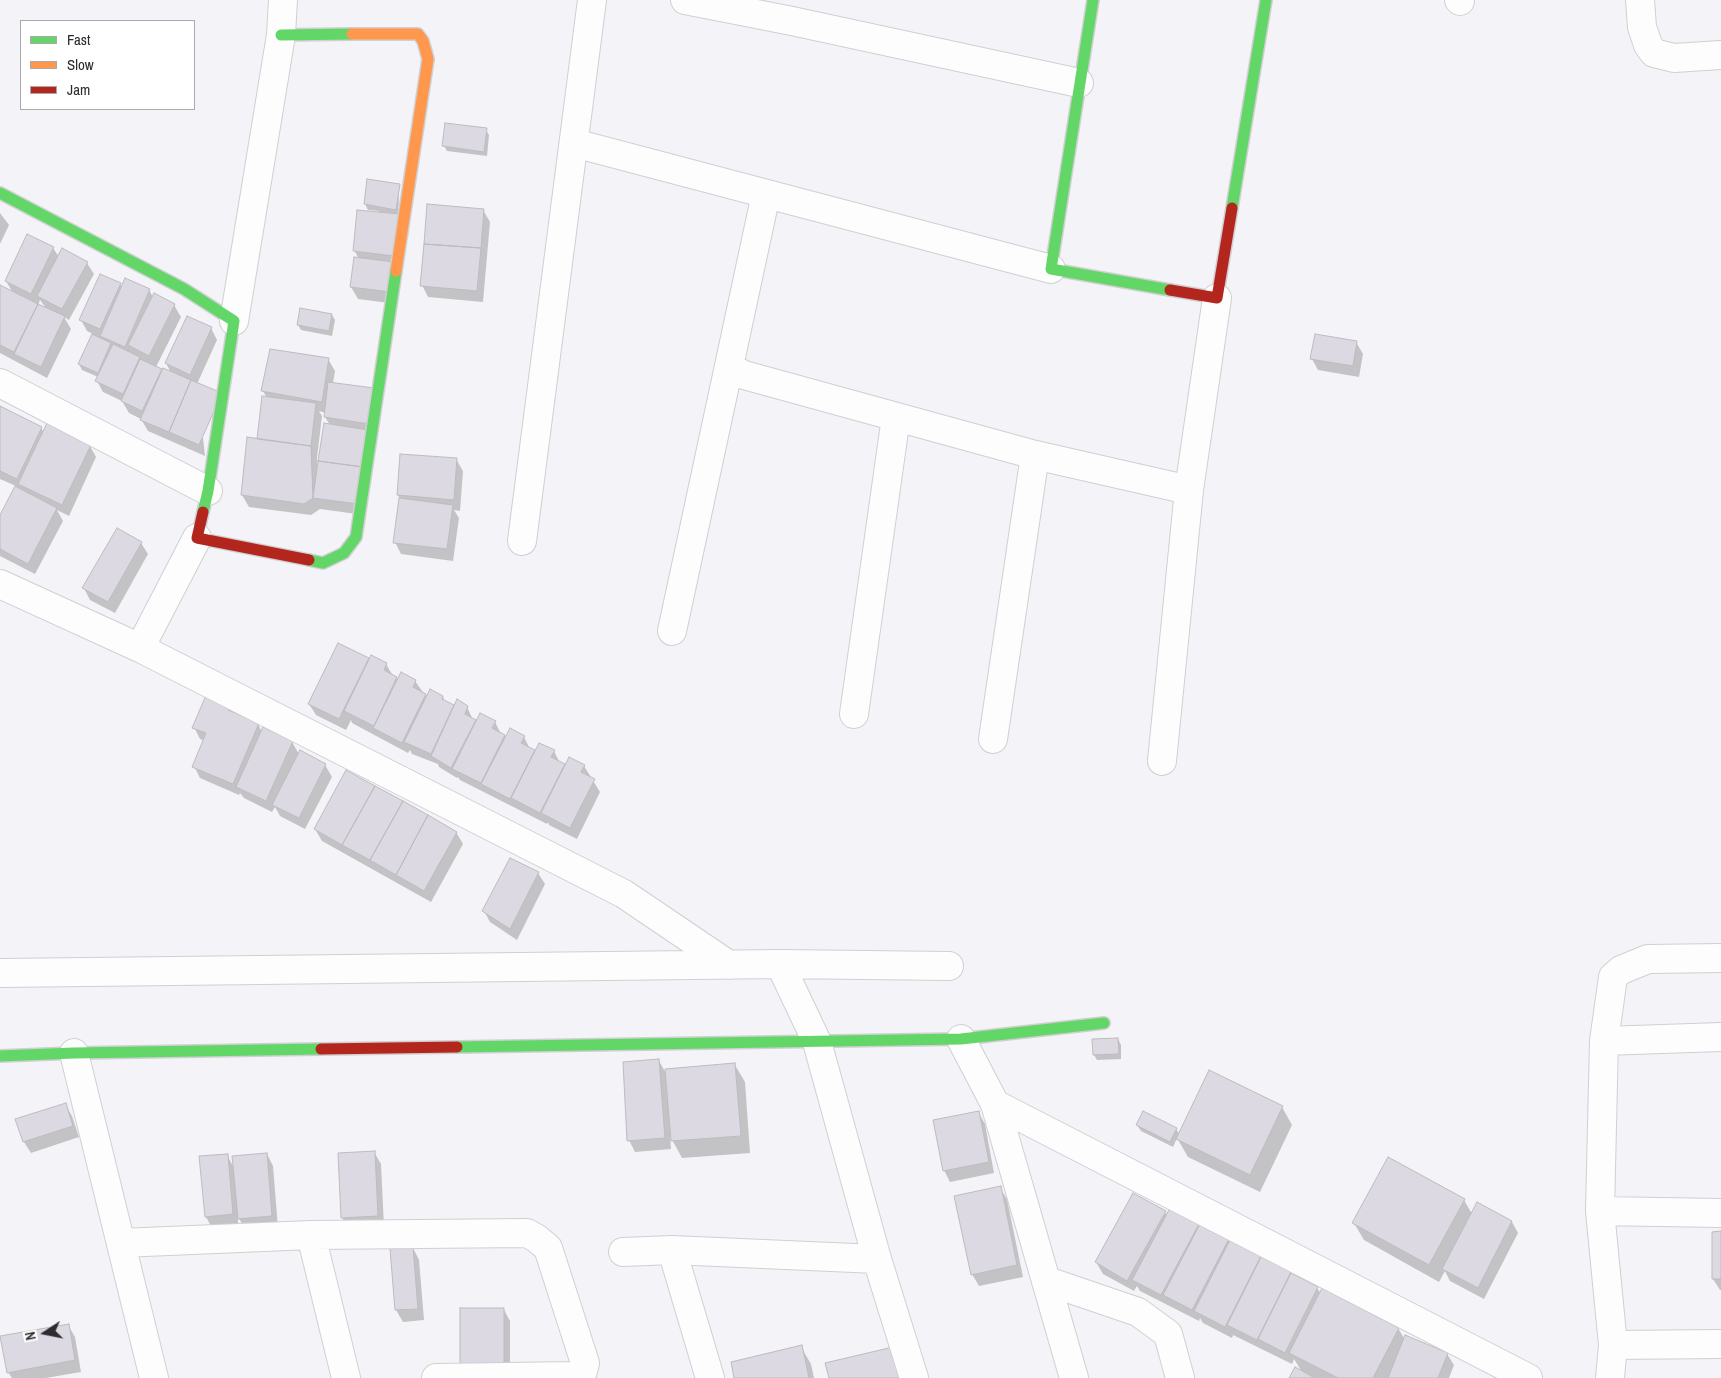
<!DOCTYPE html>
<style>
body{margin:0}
#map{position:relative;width:1721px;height:1378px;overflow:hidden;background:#f4f3f7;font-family:"Archivo Narrow",sans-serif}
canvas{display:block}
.legend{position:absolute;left:20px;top:20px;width:175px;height:90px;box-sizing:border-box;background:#fff;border:1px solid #abaaab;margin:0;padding:6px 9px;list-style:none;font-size:15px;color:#2c2b2e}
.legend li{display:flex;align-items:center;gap:10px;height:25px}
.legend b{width:25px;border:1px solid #abaaab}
.north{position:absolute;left:20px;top:1308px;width:50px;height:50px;-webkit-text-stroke:4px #fff;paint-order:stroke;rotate:259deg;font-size:14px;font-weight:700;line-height:20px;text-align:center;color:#2c2b2e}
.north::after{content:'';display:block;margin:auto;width:18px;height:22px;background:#2c2b2e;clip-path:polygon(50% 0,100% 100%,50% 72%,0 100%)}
</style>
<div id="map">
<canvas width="1721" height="1378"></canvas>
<ul class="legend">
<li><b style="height:6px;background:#63d668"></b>Fast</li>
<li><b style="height:6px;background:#ff974d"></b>Slow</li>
<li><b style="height:6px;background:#b3261e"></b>Jam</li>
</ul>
<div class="north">N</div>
</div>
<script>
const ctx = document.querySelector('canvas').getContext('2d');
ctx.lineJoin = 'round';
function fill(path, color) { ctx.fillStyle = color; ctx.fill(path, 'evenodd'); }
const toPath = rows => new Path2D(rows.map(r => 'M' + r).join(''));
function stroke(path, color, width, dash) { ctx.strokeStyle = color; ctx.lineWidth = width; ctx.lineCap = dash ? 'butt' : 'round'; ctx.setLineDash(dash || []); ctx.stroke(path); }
fill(toPath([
 [486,130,489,135,487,156,447,151,444,146],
 [399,185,397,304,358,299,351,287,355,258,359,259,354,250,379,211,368,210,365,204],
 [483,210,490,222,483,302,428,297,422,285],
 [0,213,9,225,0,244],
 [53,248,59,257,87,263,94,274,69,320,64,317,71,329,47,378,0,353,0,286,13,293,6,281],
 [40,300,46,308,38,305],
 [120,284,122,288,149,290,153,297,174,305,181,317,156,367,171,373,166,363,211,328,217,340,197,384,205,456,148,431,141,419,129,413,122,401,103,392,97,381,98,377,82,370,79,364,93,334,87,331,81,320],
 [332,315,335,320,332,336,301,330,298,325],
 [1356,342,1363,354,1359,377,1318,370,1312,359],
 [328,359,335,371,333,383,373,389,364,515,320,509,311,515,249,507,242,495,258,440,267,398,263,391],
 [319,411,326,413,325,417,330,425,317,468,317,458,322,416],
 [0,408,41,428,44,433,90,446,96,457,69,516,57,510,63,521,35,574,0,556,0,517,16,486,0,479],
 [456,459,463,471,460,511,454,510,459,518,453,561,401,554,395,542,400,499,398,495],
 [141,543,148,554,115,613,90,600,84,588],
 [368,659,369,662,386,664,393,676,399,679,415,681,427,698,443,697,446,703,455,707,467,707,473,720,477,722,495,722,501,734,507,738,524,737,530,749,536,752,554,751,560,763,566,766,584,766,600,792,577,839,549,825,548,822,547,824,460,780,458,777,457,778,439,767,438,764,412,754,410,750,408,753,352,723,351,720,346,730,316,715,309,704],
 [230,705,236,715,258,724,262,732,292,742,299,754,325,765,332,777,305,829,280,816,275,807,272,812,244,798,240,793,239,795,200,778,194,766,205,741,200,739,194,727],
 [315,829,456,832,463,844,431,902,322,841],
 [538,873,545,884,517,940,490,922,484,911],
 [1118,1039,1121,1045,1121,1059,1097,1060,1094,1055],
 [659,1061,667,1075,735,1065,745,1082,750,1153,682,1158,670,1136,671,1149,635,1152,629,1140],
 [1210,1072,1282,1107,1292,1125,1260,1192,1188,1157,1177,1138,1173,1147,1141,1131,1137,1125,1176,1129,1180,1135],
 [65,1104,72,1116,79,1137,31,1153,24,1142],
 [978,1112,985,1124,994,1173,950,1182,944,1170],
 [374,1152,381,1164,384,1227,348,1229,342,1217],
 [267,1154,273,1166,278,1228,246,1230,238,1217,238,1226,212,1228,206,1217,227,1155,234,1168],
 [1000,1188,1007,1199,1023,1277,979,1286,972,1274],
 [1464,1200,1472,1214,1512,1222,1518,1233,1484,1299,1450,1281,1445,1271,1439,1282,1364,1240,1354,1223],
 [1165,1212,1167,1216,1198,1225,1199,1228,1228,1240,1230,1243,1231,1240,1291,1271,1294,1276,1317,1288,1321,1294,1398,1328,1405,1340,1447,1354,1454,1365,1449,1378,1290,1378,1302,1372,1294,1359,1292,1364,1233,1335,1232,1338,1203,1323,1200,1318,1199,1321,1140,1291,1137,1286,1134,1291,1103,1274,1096,1262],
 [1721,1233,1721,1290,1720,1290,1713,1279],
 [413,1248,419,1260,424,1320,403,1322,396,1310,392,1250],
 [504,1310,510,1321,510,1378,468,1377],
 [68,1325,75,1337,81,1372,46,1378,12,1378,8,1372],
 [801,1347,811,1364,814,1378,736,1378]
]), '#0003');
const building = toPath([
 [445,123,487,128,484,152,442,146,445,123],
 [367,179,400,184,396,210,364,204,367,179],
 [427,204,484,209,481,248,424,244,427,204],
 [357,210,399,214,394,256,353,251,357,210],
 [27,234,54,247,31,294,5,281,27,234],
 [424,244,481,248,477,291,420,286,424,244],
 [62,248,88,262,62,309,37,296,62,248],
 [354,257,394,262,391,292,350,287,354,257],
 [100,274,121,283,100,329,79,320,100,274],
 [125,278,150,289,125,347,100,336,125,278],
 [0,285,38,304,14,352,0,345,0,285],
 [154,293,175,304,149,356,128,345,154,293],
 [38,304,65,316,41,367,14,354,38,304],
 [300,308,332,314,329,331,297,325,300,308],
 [187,316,212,327,190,375,165,363,187,316],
 [92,334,111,343,98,373,78,364,92,334],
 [1315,334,1357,341,1353,366,1310,359,1315,334],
 [113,344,140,357,123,394,95,381,113,344],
 [270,349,329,358,322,402,261,391,270,349],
 [140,359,162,369,142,411,121,401,140,359],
 [163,368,191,380,169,432,140,420,163,368],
 [191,380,222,393,199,445,169,432,191,380],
 [328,382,374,388,369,424,324,417,328,382],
 [262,396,316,403,311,446,257,439,262,396],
 [0,406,42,427,17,479,0,471,0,406],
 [47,423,91,445,62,505,18,484,47,423],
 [324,423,368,430,363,467,318,461,324,423],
 [247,437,311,446,313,498,304,504,241,495,247,437],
 [400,454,457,458,454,500,397,495,400,454],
 [318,461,363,467,358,504,313,498,318,461],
 [15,486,57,508,28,564,0,549,0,515,15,486],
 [399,498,453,505,447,549,393,543,399,498],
 [117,528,142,542,108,602,82,588,117,528],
 [338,643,369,658,339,719,308,704,338,643],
 [371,655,387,663,384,670,397,677,374,726,344,711,371,655],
 [401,672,416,680,413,687,426,694,402,743,373,728,401,672],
 [430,689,443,696,442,699,454,705,431,754,404,742,430,689],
 [207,693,231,704,228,710,259,723,233,784,192,767,206,733,192,728,207,693],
 [457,699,468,706,465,714,476,720,451,768,431,756,457,699],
 [480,713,496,721,492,728,505,735,481,783,452,769,480,713],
 [263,727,293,741,266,801,236,787,263,727],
 [510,728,525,736,521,743,535,750,510,799,481,784,510,728],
 [539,743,555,750,551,757,565,764,540,813,511,798,539,743],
 [300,750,326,764,299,818,272,805,300,750],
 [569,757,585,765,581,772,595,779,570,828,541,813,569,757],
 [346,770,375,786,342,845,314,829,346,770],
 [375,786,403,801,370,860,342,845,375,786],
 [403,801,428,815,396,875,370,860,403,801],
 [428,815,457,832,424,891,396,875,428,815],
 [510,858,539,872,510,929,482,911,510,858],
 [1118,1038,1119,1054,1093,1055,1092,1039,1118,1038],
 [659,1059,665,1138,627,1141,623,1062,659,1059],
 [735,1063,741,1136,671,1141,665,1069,735,1063],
 [1209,1070,1283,1106,1250,1175,1176,1139,1209,1070],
 [66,1103,73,1126,23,1142,15,1119,66,1103],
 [979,1111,989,1162,943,1171,933,1120,979,1111],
 [1143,1111,1177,1128,1170,1142,1136,1125,1143,1111],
 [375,1151,378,1216,341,1218,338,1153,375,1151],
 [267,1153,272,1216,238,1219,232,1156,267,1153],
 [228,1154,233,1214,205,1217,199,1156,228,1154],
 [1388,1157,1465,1199,1429,1265,1352,1223,1388,1157],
 [1001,1186,1017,1265,971,1275,954,1196,1001,1186],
 [1133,1193,1166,1211,1127,1281,1095,1262,1133,1193],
 [1477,1202,1512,1221,1478,1288,1442,1269,1477,1202],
 [1170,1208,1199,1224,1161,1295,1132,1280,1170,1208],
 [1200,1224,1229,1239,1192,1310,1163,1295,1200,1224],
 [1721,1231,1721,1279,1712,1279,1712,1232,1721,1231],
 [1231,1238,1262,1254,1225,1327,1194,1311,1231,1238],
 [413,1247,418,1309,395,1310,390,1249,413,1247],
 [1262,1255,1292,1270,1257,1340,1227,1325,1262,1255],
 [1291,1273,1318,1287,1285,1353,1258,1339,1291,1273],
 [1322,1288,1399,1328,1373,1378,1338,1378,1289,1353,1322,1288],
 [460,1308,504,1308,504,1367,460,1366,460,1308],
 [69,1324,75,1360,7,1373,0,1336,69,1324],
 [1405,1335,1448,1353,1438,1378,1388,1378,1405,1335],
 [802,1345,809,1378,734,1378,731,1362,802,1345],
 [893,1347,900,1378,829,1378,825,1363,893,1347],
 [1295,1367,1315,1378,1289,1378,1295,1367]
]);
fill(building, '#dcd9e2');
stroke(building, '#bcbbbf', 1);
const street = toPath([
 [685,0,792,21,1079,83],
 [1459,0,1460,1],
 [1640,0,1642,27,1648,45,1654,53,1674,58,1721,55],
 [574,143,1051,269],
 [234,321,281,35,283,0],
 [729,367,744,375,1035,455,1189,490,1217,298],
 [0,383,208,491],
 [522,541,592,0],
 [0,584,140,648,624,894,729,965],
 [672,631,766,194],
 [140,648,197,538],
 [854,714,896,417],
 [993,739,1035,455],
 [1162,761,1189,490],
 [780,964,817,1042,877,1259,914,1378],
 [0,973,780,964,949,966],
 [961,1039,995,1104,1074,1378],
 [1604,1041,1721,1037],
 [74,1053,154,1378],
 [995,1104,1528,1378],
 [1600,1211,1721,1213],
 [311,1235,346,1378],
 [121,1243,311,1235,527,1233,536,1238,548,1248,585,1363,583,1371,576,1376,436,1378],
 [672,1250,710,1378],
 [623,1252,672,1250,877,1259],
 [1047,1281,1138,1312,1168,1334,1180,1378],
 [1613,1345,1721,1344],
 [1610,1378,1613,1345,1600,1211,1604,1041,1613,977,1621,970,1648,959,1721,958]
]);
const fast = toPath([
 [1093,0,1051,269,1170,290],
 [281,35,352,34],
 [0,193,184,289,234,321,208,491,203,512],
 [1232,208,1266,0],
 [309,560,323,563,344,553,356,537,396,271],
 [457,1047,961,1039,1104,1023],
 [0,1056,74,1053,321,1049]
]);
const slow = toPath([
 [352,34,418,34,423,41,428,59,396,271]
]);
const jam = toPath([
 [1170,290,1217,298,1232,208],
 [203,512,197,538,309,560],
 [321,1049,457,1047]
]);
stroke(street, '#d0cfd2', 30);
stroke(fast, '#d0cfd2', 14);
stroke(slow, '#d0cfd2', 14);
stroke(jam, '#d0cfd2', 14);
stroke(street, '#fdfdfe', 28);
stroke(fast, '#63d668', 11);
stroke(slow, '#ff974d', 11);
stroke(jam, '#b3261e', 11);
</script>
